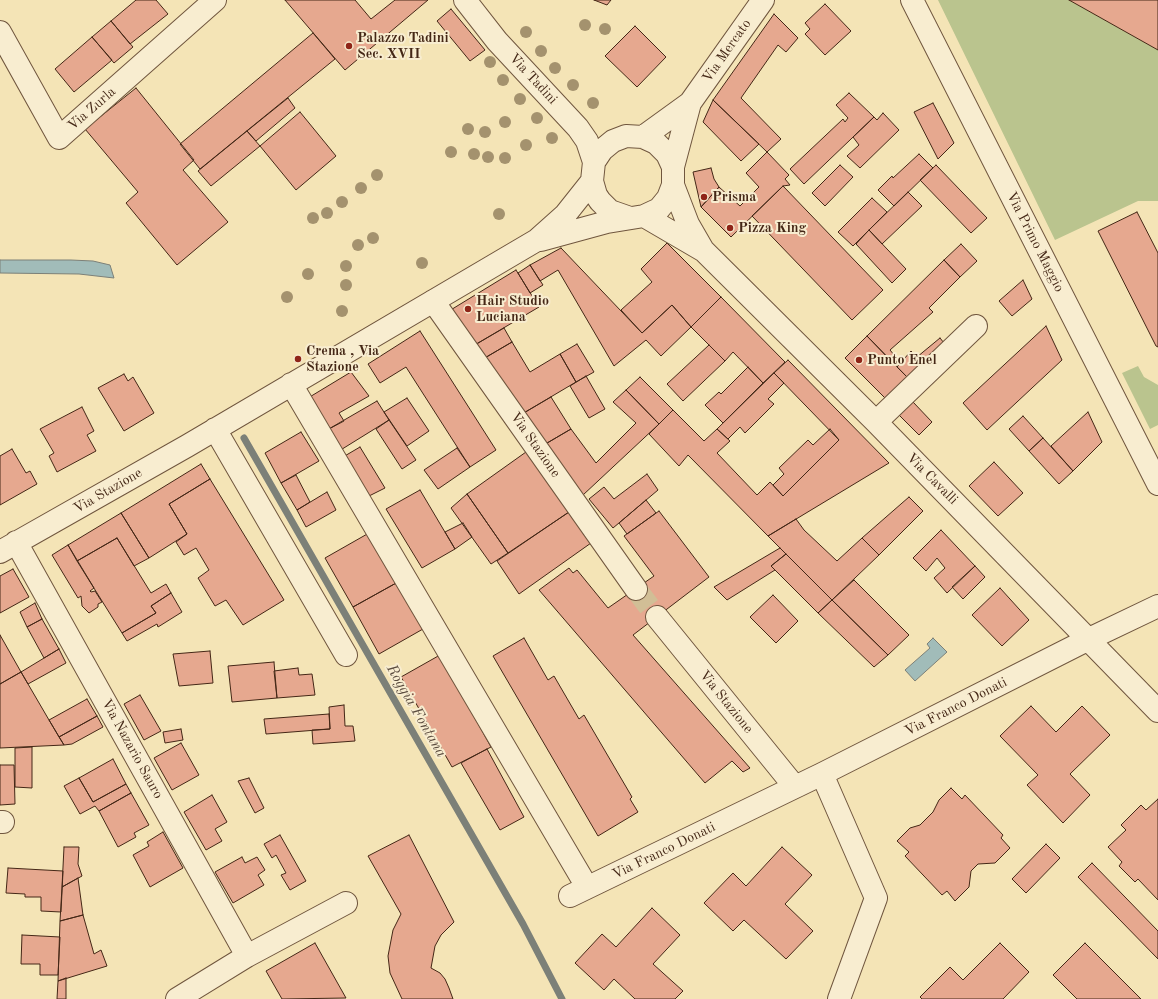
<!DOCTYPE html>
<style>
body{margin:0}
canvas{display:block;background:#f4e4b6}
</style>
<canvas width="1158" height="999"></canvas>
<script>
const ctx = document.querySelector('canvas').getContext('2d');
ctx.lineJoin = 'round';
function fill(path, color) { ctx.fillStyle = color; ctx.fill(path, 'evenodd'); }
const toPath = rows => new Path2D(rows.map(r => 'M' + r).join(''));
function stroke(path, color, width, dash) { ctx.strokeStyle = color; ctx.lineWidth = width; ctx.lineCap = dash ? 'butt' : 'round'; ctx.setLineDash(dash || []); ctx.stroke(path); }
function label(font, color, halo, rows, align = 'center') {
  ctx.font = font + ' "Old Standard TT",serif'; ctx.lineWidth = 4; ctx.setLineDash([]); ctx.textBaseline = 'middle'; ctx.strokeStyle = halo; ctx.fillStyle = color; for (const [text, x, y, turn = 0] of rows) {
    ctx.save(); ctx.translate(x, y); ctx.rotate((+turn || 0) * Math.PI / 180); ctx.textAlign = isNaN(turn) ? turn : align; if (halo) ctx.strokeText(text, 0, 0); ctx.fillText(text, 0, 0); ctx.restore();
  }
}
fill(toPath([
 [938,0,1069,0,1158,50,1158,201,1138,201,1055,240],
 [1138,366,1144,377,1158,385,1158,425,1150,429,1122,373]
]), '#bac48e');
const water = toPath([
 [0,260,71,260,93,261,110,265,114,278,79,274,0,273,0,260],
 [933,638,947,652,915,681,905,670,930,648,927,644,933,638]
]);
fill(water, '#a1bcb9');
stroke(water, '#7c8078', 1);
stroke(toPath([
 [244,438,523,924,562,999]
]), '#7c8078', 7);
const building = toPath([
 [136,0,156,0,168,14,130,44,111,21,136,0],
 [285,0,355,0,371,19,395,0,428,0,345,70,285,0],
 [594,0,611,0,607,5,594,0],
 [1069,0,1158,0,1158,50,1069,0],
 [825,4,851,31,825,55,805,34,810,29,805,23,825,4],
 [451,9,485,50,470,61,437,21,451,9],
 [774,14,798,38,786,52,778,45,741,98,781,139,767,152,713,100,774,14],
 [111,21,133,47,114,63,92,37,111,21],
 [635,26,666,57,637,87,605,56,635,26],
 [313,33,335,59,200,169,180,144,313,33],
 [92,37,112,60,74,92,55,69,92,37],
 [136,88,194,160,183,170,228,222,177,265,126,203,138,192,85,129,136,88],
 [849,93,874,117,804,184,790,169,843,119,845,122,848,118,836,105,849,93],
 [288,98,295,108,256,141,247,131,288,98],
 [713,100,759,144,741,161,703,122,713,100],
 [933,103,954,143,938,159,914,112,933,103],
 [300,112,336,156,296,190,260,146,300,112],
 [883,113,899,130,860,168,847,156,859,145,853,137,874,117,877,120,883,113],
 [247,131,260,146,211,186,198,171,247,131],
 [767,152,789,175,785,179,790,185,783,186,731,237,701,207,719,187,740,206,759,187,746,173,767,152],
 [919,154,933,168,894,206,878,190,892,176,893,178,919,154],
 [840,165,853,177,825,206,812,193,840,165],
 [936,165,987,218,971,233,920,180,936,165],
 [711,168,714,179,719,187,701,207,693,172,711,168],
 [783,186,883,290,852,320,752,216,783,186],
 [908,192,922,206,882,244,869,230,908,192],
 [872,198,887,212,853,246,838,232,872,198],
 [1137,212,1158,253,1158,347,1156,346,1098,231,1137,212],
 [869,230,906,269,892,283,856,244,869,230],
 [667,243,721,297,691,327,672,305,642,333,621,310,652,282,641,269,667,243],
 [961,244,977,261,960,277,944,260,961,244],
 [561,248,642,333,672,305,691,327,661,356,646,340,614,366,558,270,540,281,530,265,561,248],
 [944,260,960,277,929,308,933,312,890,350,895,356,890,360,867,336,944,260],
 [530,265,543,285,530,293,518,273,530,265],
 [516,270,539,307,473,346,449,311,516,270],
 [1023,280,1032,299,1012,316,999,301,1023,280],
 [721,297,785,362,763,383,733,352,725,361,691,327,721,297],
 [1046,326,1062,360,987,430,963,403,1046,326],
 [504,328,512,342,483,359,473,346,504,328],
 [420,331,496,450,470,467,406,367,380,383,368,364,420,331],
 [867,336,908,378,886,399,845,358,867,336],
 [940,338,944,343,908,378,897,367,911,351,917,357,940,338],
 [512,342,530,372,560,354,576,382,522,414,483,359,512,342],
 [577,344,594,372,576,382,560,354,577,344],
 [709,345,725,361,683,401,667,384,709,345],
 [788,360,889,463,768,536,688,455,679,466,649,434,673,410,704,441,717,429,730,441,717,453,757,495,770,482,783,496,839,440,774,373,788,360],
 [748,367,763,383,723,423,705,405,719,392,721,394,748,367],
 [351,372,369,396,339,413,344,421,327,430,308,398,351,372],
 [774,373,784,383,768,399,774,404,745,433,740,427,728,439,717,429,774,373],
 [124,374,128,381,133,377,154,413,124,431,98,388,124,374],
 [586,376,605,409,589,418,570,386,586,376],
 [640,377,673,410,659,424,626,390,640,377],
 [626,390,659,424,583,495,542,446,571,429,596,463,636,423,613,402,626,390],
 [551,397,571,429,542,446,522,414,551,397],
 [407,398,429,431,407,446,384,412,407,398],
 [377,401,389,420,339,451,327,430,377,401],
 [913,402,932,422,919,435,899,415,913,402],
 [82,407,94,431,87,435,96,451,57,472,49,456,54,453,40,429,82,407],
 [1088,412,1102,442,1073,471,1051,446,1088,412],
 [1023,416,1043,438,1029,451,1009,429,1023,416],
 [389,420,416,460,402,469,376,429,389,420],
 [830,429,839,440,783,496,773,485,784,474,779,468,808,440,813,445,830,429],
 [301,432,319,461,281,483,265,453,301,432],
 [1043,438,1073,471,1059,484,1029,451,1043,438],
 [360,447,385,488,367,497,343,457,360,447],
 [457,448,470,467,438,489,424,470,457,448],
 [12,449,26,473,30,471,37,484,0,505,0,456,12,449],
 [526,452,569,512,508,553,467,494,526,452],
 [994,462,1023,493,998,516,969,486,994,462],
 [201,464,210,479,169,504,187,534,149,558,121,513,201,464],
 [647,474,658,490,613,528,589,499,604,487,614,499,647,474],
 [296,475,310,502,297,510,281,483,296,475],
 [210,479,284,600,243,625,226,600,215,606,198,578,209,570,196,548,184,555,176,542,187,534,169,504,210,479],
 [420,490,455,549,422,568,386,509,420,490],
 [327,492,336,510,306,527,297,510,327,492],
 [467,494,508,553,491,564,451,508,467,494],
 [909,497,923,511,879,555,862,538,909,497],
 [646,500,656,513,627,534,619,523,646,500],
 [659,511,709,577,633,635,750,768,743,772,732,761,705,783,539,590,569,568,573,573,577,570,608,608,654,576,624,536,659,511],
 [569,512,591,543,519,594,497,561,569,512],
 [121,513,149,558,134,566,117,538,77,561,68,545,121,513],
 [796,519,804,530,837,561,862,538,879,555,832,600,768,536,796,519],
 [463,523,472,537,455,549,445,532,463,523],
 [941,530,975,566,947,593,934,578,945,568,937,558,926,571,913,558,941,530],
 [369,533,398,582,353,607,325,558,369,533],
 [117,538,151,593,166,584,171,593,151,606,156,613,122,633,77,561,117,538],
 [68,545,94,588,90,591,91,592,95,591,102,602,98,604,98,607,89,613,82,606,81,596,78,598,52,555,68,545],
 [780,548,786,554,771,566,775,570,727,600,714,587,780,548],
 [786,554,832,600,818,613,771,566,786,554],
 [975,566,985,577,963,599,952,587,975,566],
 [13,569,29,597,0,613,0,576,13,569],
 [854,580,909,635,888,655,832,600,854,580],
 [398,582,423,629,379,654,353,607,398,582],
 [1000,588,1029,620,1002,646,972,615,1000,588],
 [171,593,182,612,158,627,157,624,127,641,122,633,156,613,151,606,171,593],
 [773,595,798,621,776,643,750,617,773,595],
 [832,600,888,655,874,667,818,613,832,600],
 [35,603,42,619,27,627,20,612,35,603],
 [42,619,59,649,44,658,27,627,42,619],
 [0,635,21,672,0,684,0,635],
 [524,638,548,680,554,676,579,719,584,715,632,797,630,799,638,812,598,836,493,656,524,638],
 [59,649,66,663,28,684,21,672,59,649],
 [210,651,213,683,179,686,173,654,210,651],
 [440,655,491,747,452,767,401,677,440,655],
 [274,662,277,698,232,702,228,666,274,662],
 [298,668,299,675,312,674,315,695,277,698,274,671,298,668],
 [21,672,49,720,64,745,0,748,0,684,21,672],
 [140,695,161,731,144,740,124,704,140,695],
 [87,699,97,716,59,737,49,720,87,699],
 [344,705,345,726,353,726,355,741,313,744,312,730,330,729,329,707,344,705],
 [1031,706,1056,732,1082,706,1110,735,1070,774,1090,795,1063,823,1027,785,1038,775,1000,736,1031,706],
 [329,714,330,729,266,734,264,719,329,714],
 [97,716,103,727,72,744,64,745,59,737,97,716],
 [181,729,183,740,165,743,163,732,181,729],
 [181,743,199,775,172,790,154,758,181,743],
 [32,747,32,788,15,787,15,748,32,747],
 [487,749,524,817,500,830,461,763,487,749],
 [113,759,126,784,93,802,79,778,113,759],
 [0,765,14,765,15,804,0,805,0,765],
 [79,778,93,802,126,784,131,793,99,811,95,806,80,814,64,786,79,778],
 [249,778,264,808,255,813,238,781,249,778],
 [951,788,962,799,965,795,1003,835,1001,838,1010,848,995,863,978,864,971,871,969,887,955,901,947,891,942,895,905,856,909,852,897,841,910,828,920,825,933,812,939,800,951,788],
 [131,793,149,825,134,833,136,837,118,847,99,811,131,793],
 [212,795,227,822,215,829,222,841,206,850,184,812,212,795],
 [1158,799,1158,900,1138,879,1135,882,1119,866,1122,862,1108,847,1126,830,1121,825,1141,805,1146,810,1158,799],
 [163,832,183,868,150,887,133,855,149,846,147,842,163,832],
 [280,835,306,881,290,890,281,875,286,873,276,855,272,858,264,844,280,835],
 [409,835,454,922,441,935,435,946,431,968,440,973,445,979,449,988,453,999,402,999,390,973,388,956,393,930,401,914,368,856,409,835],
 [1046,844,1060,858,1026,893,1012,879,1046,844],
 [64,847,79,847,78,864,82,876,62,887,64,847],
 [782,847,812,875,785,904,813,931,786,959,744,920,733,931,704,903,733,873,746,886,782,847],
 [242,857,245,863,257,857,265,870,258,875,264,885,233,903,215,872,242,857],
 [1092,863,1158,931,1158,959,1078,877,1092,863],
 [8,868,63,871,61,912,41,911,41,897,25,897,25,894,6,893,8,868],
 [78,878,83,915,60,921,62,887,78,878],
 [652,908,680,935,653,964,683,991,675,999,635,999,614,979,604,990,575,963,602,934,616,947,652,908],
 [83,915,94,954,101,950,107,966,58,981,60,921,83,915],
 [22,935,60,937,58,975,40,975,40,964,21,964,22,935],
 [315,943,346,998,282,999,266,971,315,943],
 [1000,943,1029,972,1003,999,922,999,920,997,950,967,963,980,1000,943],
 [1085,943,1141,999,1077,999,1053,975,1085,943],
 [66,978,66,999,57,999,58,981,66,978]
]);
fill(building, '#e6a88f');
stroke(building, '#442716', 1);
stroke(toPath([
 [636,589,657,617]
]), '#d1be96', 22, [22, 11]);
const minor = toPath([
 [465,0,497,41,578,128,587,141,594,162],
 [912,0,1158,484],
 [0,32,59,138,215,0],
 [643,137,690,103,763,0],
 [673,167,690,103],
 [673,185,688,224,703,250],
 [644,216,704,251,876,422,1158,711],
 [541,240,607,222,644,216,659,209,668,198,673,185,673,167,667,154,656,143,643,137,626,136,613,141,602,150,594,162,592,181,596,195,600,201,610,211,630,218],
 [433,301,636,589],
 [291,384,587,887],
 [876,422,976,326],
 [215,429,346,655],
 [16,542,247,956,177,999],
 [0,552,187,446,537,240,565,215,592,181],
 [657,617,795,787],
 [822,774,876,898,839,999],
 [0,822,3,822],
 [570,896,822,774,1089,639,1158,606],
 [247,956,346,903]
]);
stroke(minor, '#70563e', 24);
stroke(minor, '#f8edd0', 22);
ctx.fillStyle = '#a4926e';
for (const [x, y] of [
 [585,25],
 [605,29],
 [526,32],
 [541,51],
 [490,62],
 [555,68],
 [503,80],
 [573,85],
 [520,99],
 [593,103],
 [537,118],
 [505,122],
 [468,129],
 [485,132],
 [552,138],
 [526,145],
 [451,152],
 [474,154],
 [488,157],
 [505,158],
 [377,175],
 [361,188],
 [342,202],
 [327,213],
 [499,214],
 [313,218],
 [373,238],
 [358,245],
 [422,263],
 [346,266],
 [308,274],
 [346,285],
 [287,297],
 [342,311]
]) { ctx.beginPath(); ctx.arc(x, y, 6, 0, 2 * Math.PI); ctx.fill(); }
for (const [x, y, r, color] of [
 [349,46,4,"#8f2418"],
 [704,197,4,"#8f2418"],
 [730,228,4,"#8f2418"],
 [468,309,4,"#8f2418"],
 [298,359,4,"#8f2418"],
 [859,360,4,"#8f2418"]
]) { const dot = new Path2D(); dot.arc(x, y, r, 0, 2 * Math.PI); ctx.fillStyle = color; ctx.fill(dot); stroke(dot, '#f8edd0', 1.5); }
label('bold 14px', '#442716', '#f8edd0', [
 ["Palazzo Tadini",357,38],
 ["Sec. XVII",357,54],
 ["Prisma",712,197],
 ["Pizza King",738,228],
 ["Hair Studio",476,301],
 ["Luciana",476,317],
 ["Crema , Via",306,351],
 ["Stazione",306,367],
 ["Punto Enel",867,360]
], 'left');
label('14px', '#442716', '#f8edd0', [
 ["Via Mercato",727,51,-55],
 ["Via Tadini",533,79,47],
 ["Via Zurla",92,109,-41],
 ["Via Primo Maggio",1035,242,63],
 ["Via Stazione",535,445,55],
 ["Via Cavalli",932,479,45],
 ["Via Stazione",108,491,-30],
 ["Via Stazione",726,702,51],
 ["Via Franco Donati",956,707,-27],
 ["Via Nazario Sauro",132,749,61],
 ["Via Franco Donati",664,851,-26]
]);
label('italic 15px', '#5b4c3f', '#f8edd0', [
 ["Roggia Fontana",416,711,60]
]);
</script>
